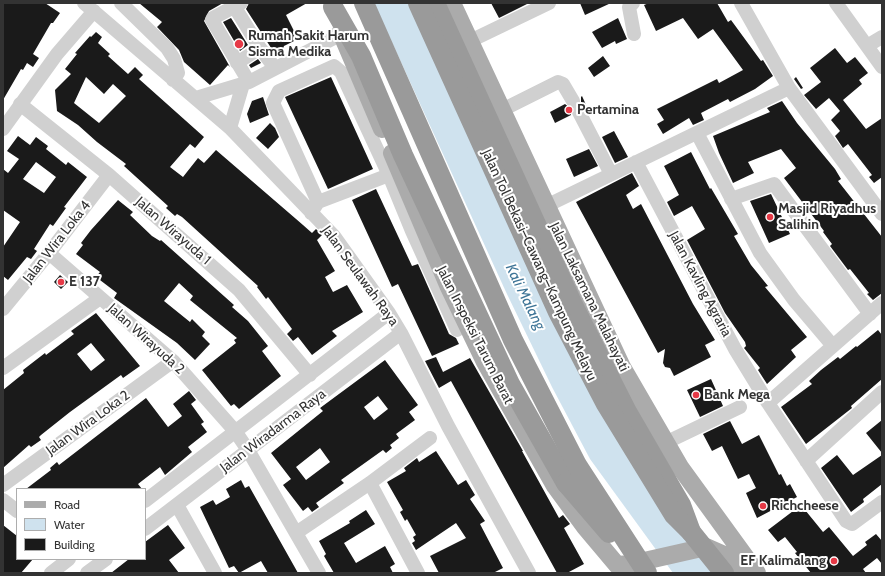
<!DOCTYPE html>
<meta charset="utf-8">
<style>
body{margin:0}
#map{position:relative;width:885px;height:576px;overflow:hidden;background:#fff;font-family:Cabin,sans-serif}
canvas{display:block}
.frame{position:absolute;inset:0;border:4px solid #333;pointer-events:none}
.legend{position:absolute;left:16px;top:488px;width:130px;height:72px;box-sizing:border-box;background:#fff;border:1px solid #adadad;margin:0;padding:5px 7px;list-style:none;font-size:12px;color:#333}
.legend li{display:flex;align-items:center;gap:8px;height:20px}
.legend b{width:20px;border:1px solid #adadad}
</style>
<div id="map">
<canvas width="885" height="576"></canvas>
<div class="frame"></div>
<ul class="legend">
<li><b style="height:5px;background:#ababab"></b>Road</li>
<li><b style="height:11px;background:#cfe2ee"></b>Water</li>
<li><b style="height:11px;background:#1a1a1a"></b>Building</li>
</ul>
</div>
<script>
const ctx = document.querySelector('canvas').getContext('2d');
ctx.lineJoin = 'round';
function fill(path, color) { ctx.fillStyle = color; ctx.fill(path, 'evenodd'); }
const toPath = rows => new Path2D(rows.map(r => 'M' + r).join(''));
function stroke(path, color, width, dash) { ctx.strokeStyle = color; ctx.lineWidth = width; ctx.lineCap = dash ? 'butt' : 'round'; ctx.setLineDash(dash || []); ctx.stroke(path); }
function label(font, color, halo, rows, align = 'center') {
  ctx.font = font + ' Cabin,sans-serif'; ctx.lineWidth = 4; ctx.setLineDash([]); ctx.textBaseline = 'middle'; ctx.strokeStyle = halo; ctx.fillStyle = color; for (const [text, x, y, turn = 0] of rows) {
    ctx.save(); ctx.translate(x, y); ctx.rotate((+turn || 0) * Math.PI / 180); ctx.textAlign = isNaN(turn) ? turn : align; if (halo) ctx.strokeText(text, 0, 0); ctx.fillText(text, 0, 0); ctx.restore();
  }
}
fill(toPath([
 [374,3,418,3,724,573,673,573,590,459,552,387,506,292]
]), '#cfe2ee');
fill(toPath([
 [3,3,45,3,60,13,53,23,51,23,33,54,39,58,33,67,27,63,23,70,21,69,3,100],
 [139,3,223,3,209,11,204,21,230,67,228,65,210,85,184,62,179,50,157,27,162,22],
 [249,3,307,3,286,15,298,39,284,46,281,54,275,54,246,9],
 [491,3,529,3,499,18],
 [580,3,611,3,585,15],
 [649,3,717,3,728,22,731,20,761,61,763,60,773,76,755,89,730,102,728,99,701,113,704,120,693,125,689,118,663,134,657,124,664,120,657,109,717,79,719,83,743,70,713,29,698,39,683,18,656,31,644,5],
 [231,18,248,45,240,51,223,22],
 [618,18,627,39,616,44,615,41,602,48,592,32],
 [96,32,102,37,98,43,110,54,108,56,128,74,135,67,143,75,139,79,204,137,195,148,190,144,170,167,183,177,198,158,204,163,216,150,303,225,312,233,316,229,322,235,317,240,335,271,325,277,333,292,347,285,363,312,332,331,337,336,312,355,298,337,293,341,287,334,292,329,268,297,266,299,257,287,258,286,182,217,177,214,175,216,166,208,168,206,124,166,126,164,97,142,78,125,57,111,55,90,71,74,65,69,77,54,75,53,90,36,91,37],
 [86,77,104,94,113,84,126,96,99,123,74,103],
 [835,48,847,63,855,57,868,73,859,80,862,84,843,100,866,129,882,118,882,177,874,183,869,177,872,175,848,144,843,148,835,136,840,131,831,120,840,111,829,98,816,109,804,95,821,82,810,68],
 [603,56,610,66,594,77,588,68],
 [258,59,261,63,251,68,249,65],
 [331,77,373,169,328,189,285,97],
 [796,77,803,88,801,89,794,79],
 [582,96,587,107,586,108,581,104,581,97],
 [263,97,269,115,250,123,247,114,252,101],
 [782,101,797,123,835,169,841,179,838,181,882,237,882,293,873,300,867,294,869,293,850,269,848,270,830,246,832,244,823,232,824,231,784,178,796,168,781,149,748,162,754,173,733,183,719,153,713,136,770,112,767,108],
 [565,104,571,109,571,115,555,123,550,112],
 [270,123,275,128,279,137,268,149,256,138],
 [614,131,628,157,615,163,602,137],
 [18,136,30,145,36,137,48,146,46,149,66,165,68,162,87,177,64,207,66,208,53,226,50,224,34,249,37,251,31,259,27,257,8,280,3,276,3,247,20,222,3,210,3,169,8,173,19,159,7,151],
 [36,162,56,177,44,193,23,179],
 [589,149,598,166,574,177,566,159],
 [691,152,710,189,711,188,738,234,734,236,751,265,768,286,765,287,807,337,791,350,796,357,767,384,758,370,760,368,744,348,746,346,745,342,725,313,687,240,705,229,692,206,674,216,667,202,679,195,664,166],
 [632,173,639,186,626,195,633,209,641,204,693,304,715,340,705,345,711,357,674,376,670,368,665,367,663,363,665,349,658,353,576,202],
 [376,189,412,266,418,264,449,334,456,338,459,344,432,356,398,284,392,287,352,200],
 [771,194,790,234,769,243,750,201],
 [118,200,133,212,130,215,152,236,160,241,161,240,234,305,232,307,248,321,268,346,262,351,281,376,239,409,234,404,231,406,202,370,236,343,234,340,237,338,190,300,193,296,179,283,164,301,190,322,192,319,205,332,202,336,210,344,195,360,177,343,114,298,117,293,96,277,100,272,76,254,83,245,81,243,91,230],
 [60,275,68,282,61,289,54,282],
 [96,313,140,366,123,378,121,375,70,412,41,435,39,437,41,440,31,447,29,445,3,468,3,390,24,373,23,370,45,353,46,355,74,334,71,331],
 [91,343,105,360,91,371,77,354],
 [878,330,882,335,882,379,851,406,852,408,806,444,781,407,812,384,809,381,821,370,838,357,840,359,856,346,857,347],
 [436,357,443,372,470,358,523,451,522,451,559,518,563,515,570,524,564,528,584,564,567,573,557,573,451,381,439,388,425,361],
 [385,360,418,405,409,412,415,420,396,434,399,438,390,445,392,448,386,453,383,450,341,480,344,483,316,503,319,507,312,512,308,507,303,511,283,485,291,479,271,453,323,411,320,408],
 [378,396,388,409,374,420,364,407],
 [320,448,330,462,306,480,296,467],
 [711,379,723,406,700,417,687,390],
 [189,391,196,400,191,404,204,422,201,424,207,432,188,447,192,452,165,475,160,467,138,484,142,489,26,489,51,470,50,468,57,462,59,465,146,398,168,427,182,416,173,404],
 [882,420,882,453,866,433],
 [730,421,742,444,759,435,779,475,781,474,787,486,790,484,797,497,757,518,746,493,756,488,749,474,738,479,722,446,712,451,703,434],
 [436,451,458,485,466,480,475,495,470,499,485,521,480,524,503,568,493,573,439,573,430,556,466,538,456,523,416,550,412,543,415,541,413,537,416,535,407,519,405,521,400,512,403,510,387,482,406,471,404,468,417,458,419,462],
 [837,455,853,475,882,455,882,484,863,499,864,502,851,512,821,468],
 [241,480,245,488,249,486,298,573,268,573,261,561,239,573,234,566,229,568,200,507,213,500,216,505,230,497,226,489],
 [801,505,823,532,829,527,853,556,867,545,865,542,876,534,882,541,882,564,877,558,863,569,866,573,811,573,795,553,797,552,785,537,778,542,768,530],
 [366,510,375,524,344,543,356,563,385,546,395,564,390,567,393,573,334,573,324,556,326,554,319,541,350,523,349,521],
 [3,525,17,536,17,559,33,559,21,573,3,573],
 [168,525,185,548,169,560,179,573,111,573,129,559,145,559,145,542]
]), '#1a1a1a');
stroke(toPath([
 [84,3,230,128,334,236,389,313,401,333,448,426,529,573],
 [121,3,167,48,174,59,178,73,173,80],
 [235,3,234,6,260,48,275,68],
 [241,3,213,18,212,20,249,82],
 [633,3,629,7,634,34],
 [741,3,789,88,882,214],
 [836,3,882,67],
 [470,41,549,3],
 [867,46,882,37],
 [237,63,260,48],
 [196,98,249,82,332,39,340,30],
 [20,104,109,175,239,290,310,375],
 [502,110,558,82,563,84,573,101],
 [579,112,611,174],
 [230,128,243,84],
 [3,129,57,54,94,11],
 [697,133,760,253,794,300,833,346],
 [636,162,735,349,768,403,846,521,852,524,882,502],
 [731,199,774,184,870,314],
 [318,202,389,175,397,171],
 [546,206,789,88],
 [311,213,318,202,273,103,279,91,334,66,341,72,389,175,412,231,457,330],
 [49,253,173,361,235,431,248,450,319,573],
 [3,309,49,253,109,175],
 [3,368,100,298],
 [768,403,882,303],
 [665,443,740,407],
 [806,461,882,392],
 [370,483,418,573],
 [3,485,173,361],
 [3,500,17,511],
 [145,501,389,313],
 [177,505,215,573],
 [145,529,401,333],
 [296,533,370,483,430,438],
 [51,573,69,559],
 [87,573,106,559]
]), '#d0d0d0', 14);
stroke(toPath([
 [452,3,622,367,680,467,757,573],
 [342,35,382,129],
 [392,153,448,285,485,362,555,486,585,527,617,565,631,564,706,547],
 [706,547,731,558,745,573]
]), '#ababab', 18);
stroke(toPath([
 [435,3,572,303,626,410,681,505,691,532],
 [333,7,361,56,403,155,510,384,566,483]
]), '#9a9a9a', 20);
stroke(toPath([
 [364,3,513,340,577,465,647,573],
 [418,3,558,312,606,404,674,515,691,532,724,573],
 [566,483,609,533]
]), '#9a9a9a', 20);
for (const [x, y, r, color] of [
 [239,44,5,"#e63946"],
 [569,110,4,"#e63946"],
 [770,217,4,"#e63946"],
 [61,282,4,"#e63946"],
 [696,395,4,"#e63946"],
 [763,506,4,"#e63946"],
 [834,561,4,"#e63946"]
]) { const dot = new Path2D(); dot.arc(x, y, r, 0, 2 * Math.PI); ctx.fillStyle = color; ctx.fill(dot); stroke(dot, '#fff', 1.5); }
label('bold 14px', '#333', '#fff', [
 ["Rumah Sakit Harum",248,36],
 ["Sisma Medika",248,52],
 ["Pertamina",577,110],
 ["Masjid Riyadhus",778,209],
 ["Salihin",778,225],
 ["E 137",69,282],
 ["Bank Mega",704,395],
 ["Richcheese",771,506],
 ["EF Kalimalang",826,561,"right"]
], 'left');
label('14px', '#333', '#fff', [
 ["Jalan Wirayuda 1",173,231,41],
 ["Jalan Wira Loka 4",57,242,-52],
 ["Jalan Tol Bekasi–Cawang–Kampung Melayu",539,265,65],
 ["Jalan Seulawah Raya",360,276,54],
 ["Jalan Kavling Agraria",700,284,62],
 ["Jalan Laksamana Malahayati",589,297,64],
 ["Jalan Inspeksi Tarum Barat",475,335,63],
 ["Jalan Wirayuda 2",146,339,42],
 ["Jalan Wira Loka 2",88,423,-36],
 ["Jalan Wiradarma Raya",273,431,-37]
]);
label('italic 15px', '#3f7597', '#fff', [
 ["Kali Malang",525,297,64]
]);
</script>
